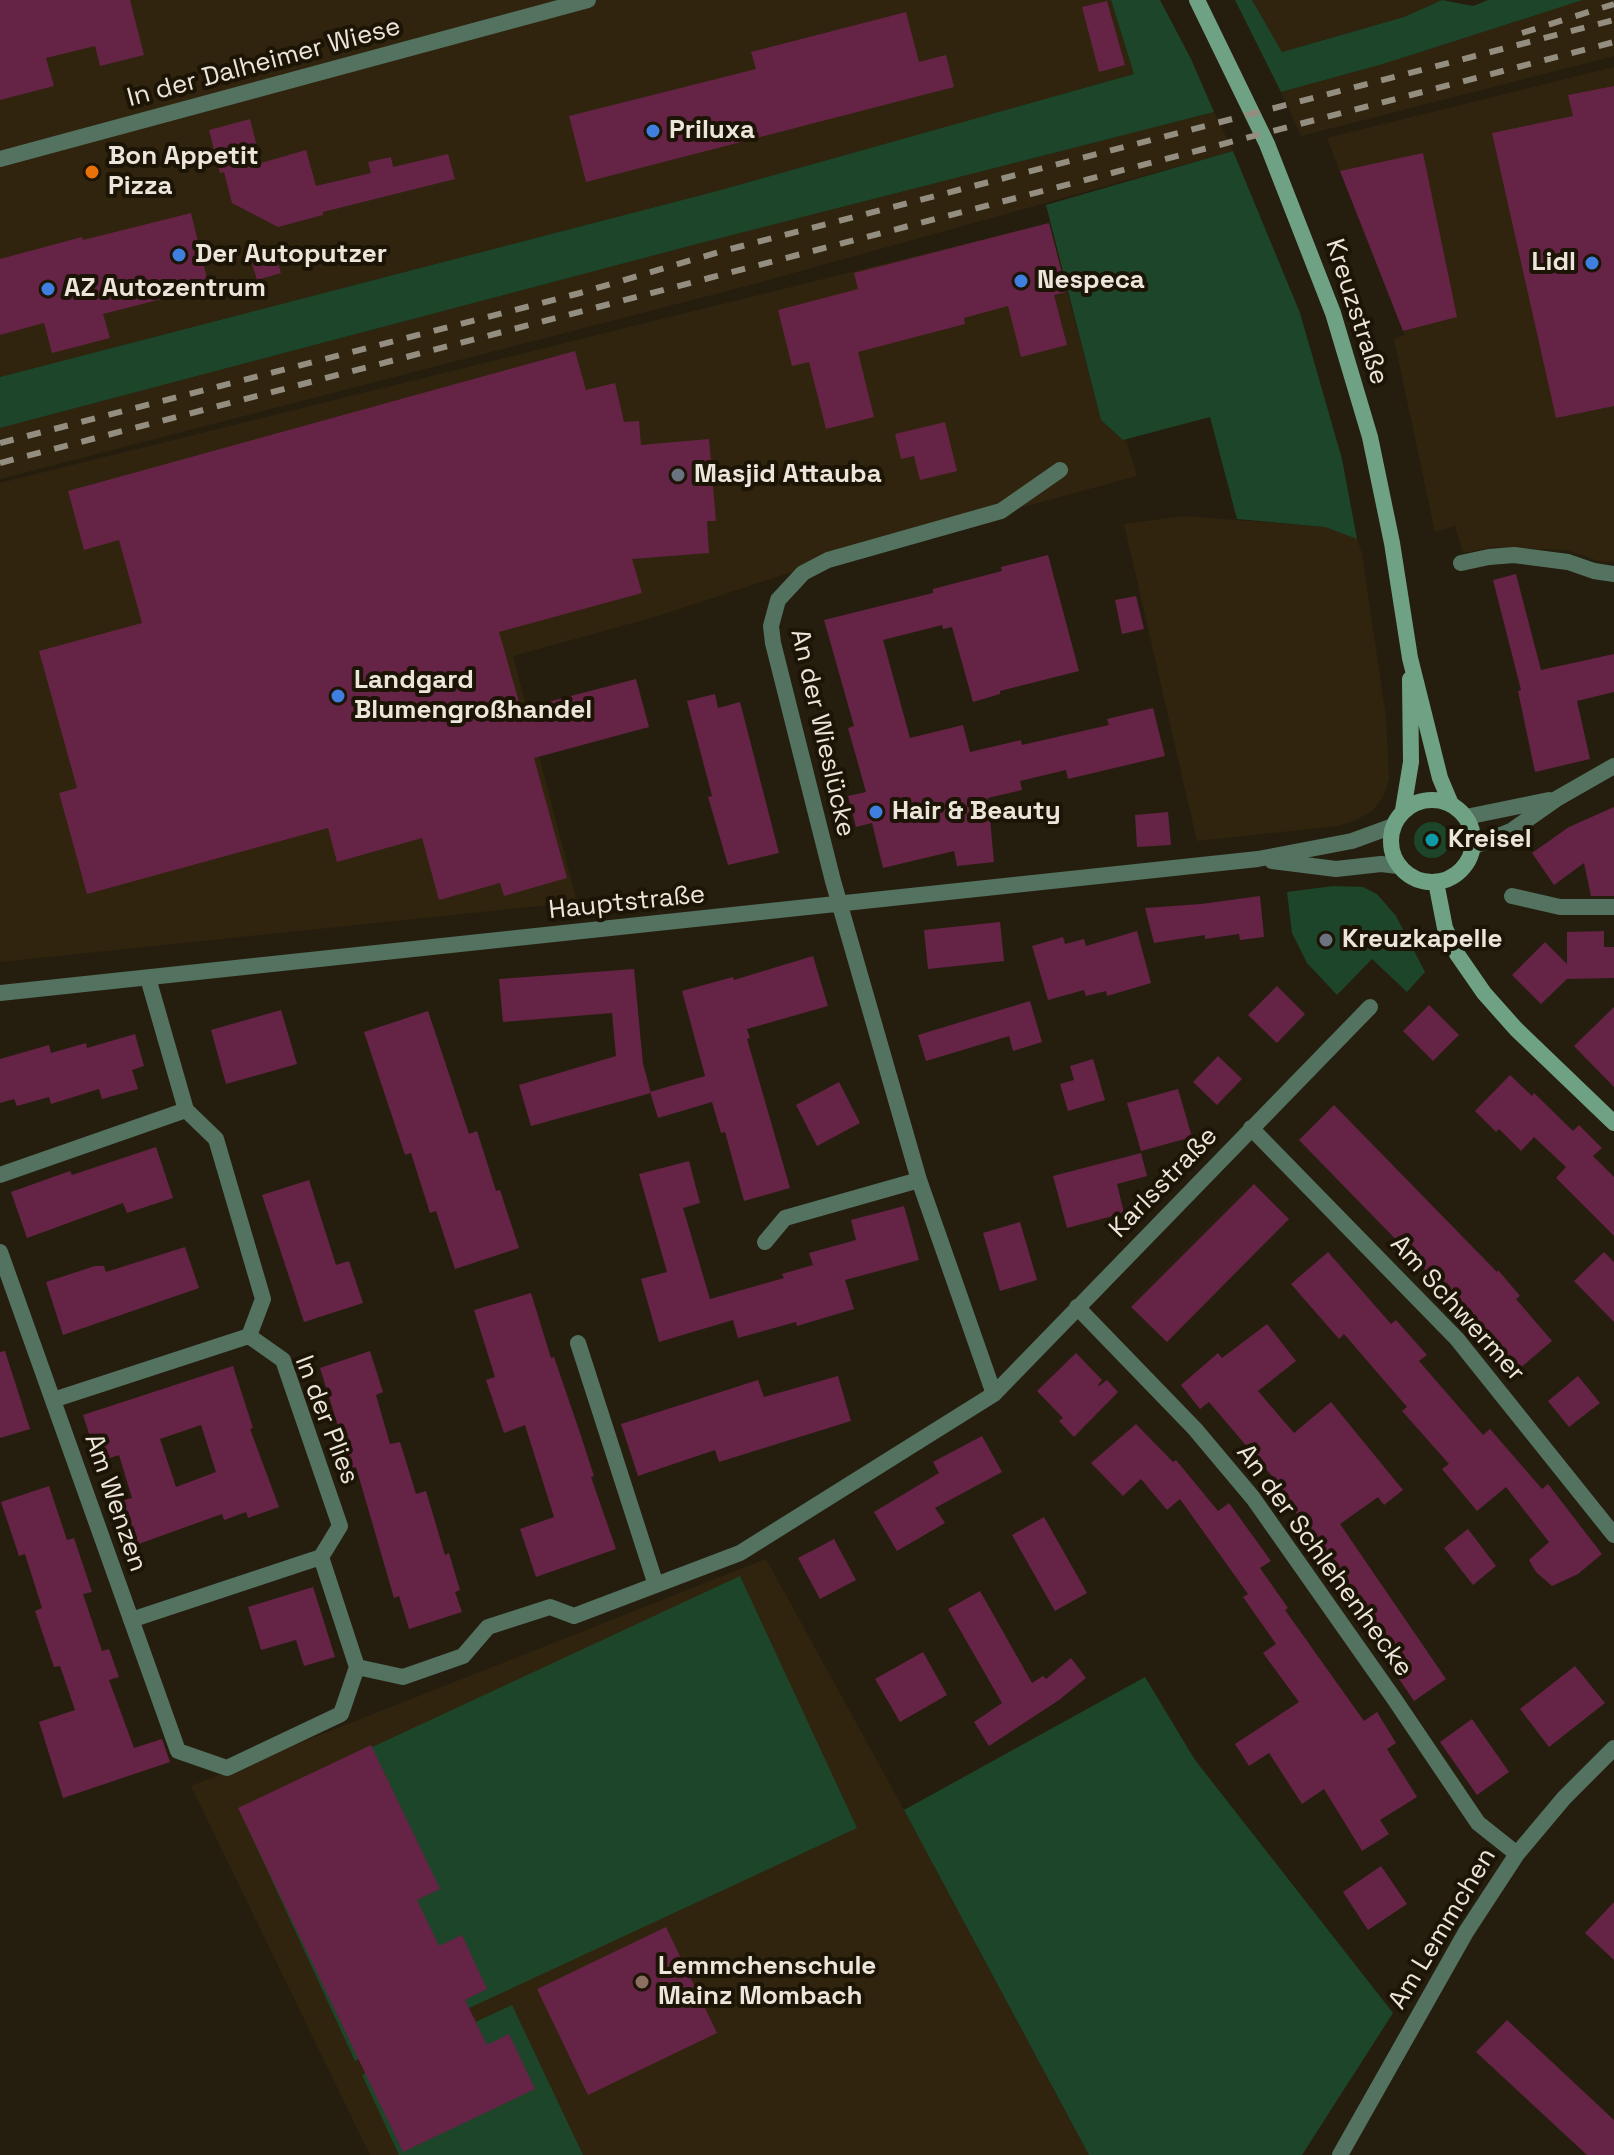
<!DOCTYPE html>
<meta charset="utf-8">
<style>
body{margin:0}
canvas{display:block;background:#251d0e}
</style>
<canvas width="1614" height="2155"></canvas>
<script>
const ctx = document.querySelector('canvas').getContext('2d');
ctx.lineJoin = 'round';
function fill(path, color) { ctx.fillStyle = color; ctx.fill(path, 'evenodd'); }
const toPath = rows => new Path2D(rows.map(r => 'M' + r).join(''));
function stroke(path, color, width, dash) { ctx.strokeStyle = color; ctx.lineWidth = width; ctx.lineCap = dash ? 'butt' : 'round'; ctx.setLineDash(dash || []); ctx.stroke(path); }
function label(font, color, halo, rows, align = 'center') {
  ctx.font = font + ' "Space Grotesk",sans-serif'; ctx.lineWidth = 8; ctx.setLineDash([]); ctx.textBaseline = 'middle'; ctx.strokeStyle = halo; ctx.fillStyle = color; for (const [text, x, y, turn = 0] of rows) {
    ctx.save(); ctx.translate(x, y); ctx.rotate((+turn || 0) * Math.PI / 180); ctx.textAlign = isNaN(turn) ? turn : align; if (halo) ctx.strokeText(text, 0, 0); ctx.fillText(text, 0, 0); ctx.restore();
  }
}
fill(toPath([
 [0,0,1111,0,1134,74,717,191,0,377],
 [1252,0,1442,0,1404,17,1282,52],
 [1583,0,1614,0,1614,56,1301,136,1281,92,1383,64],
 [1614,67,1614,562,1601,562,1567,550,1493,547,1463,553,1455,526,1435,532,1394,339,1405,335,1327,138],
 [1214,112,1233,151,750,285,0,479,0,428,697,244],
 [1049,223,1101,420,1127,443,1137,476,828,560,658,616,513,656,577,902,0,962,0,483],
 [1183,516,1325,527,1357,539,1362,554,1386,717,1389,779,1383,797,1372,811,1356,820,1338,826,1197,841,1124,524],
 [766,1559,904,1810,1089,2155,370,2155,191,1786]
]), '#30240e');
fill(toPath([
 [1111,0,1160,0,1191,59,1214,112,697,244,0,428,0,377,717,191,1134,74],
 [1235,0,1252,0,1282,52,1404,17,1442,0,1473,6,1488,0,1583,0,1383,64,1281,92],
 [1233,151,1300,313,1342,459,1357,539,1325,527,1237,519,1210,417,1123,440,1101,420,1046,205],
 '1414 840a18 18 0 1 1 36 0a18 18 0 1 1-36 0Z',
 [1333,886,1363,887,1377,894,1396,916,1425,972,1407,992,1372,959,1337,995,1307,963,1292,933,1287,892],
 [740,1576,857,1828,355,2061,239,1809],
 [1145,1677,1195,1760,1393,2013,1302,2155,1089,2155,904,1810],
 [512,2005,583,2155,399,2155,362,2075]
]), '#1d4529');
fill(toPath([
 [0,0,130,0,144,55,100,66,95,46,46,58,54,86,0,100],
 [1107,1,1125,65,1099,72,1082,7],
 [906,12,919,62,946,55,954,87,586,182,569,116,756,69,751,52],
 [1614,86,1614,406,1556,418,1492,133,1573,116,1568,95],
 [250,119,261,163,306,150,316,186,371,173,368,162,391,157,393,167,448,154,455,179,323,212,323,215,278,227,232,203,224,172,220,173,209,130],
 [1423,153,1457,317,1403,331,1340,171],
 [191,213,209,287,103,314,110,338,52,353,44,323,0,335,0,259,82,237,83,240],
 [1049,223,1067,292,1054,295,1067,345,1021,357,1008,306,964,318,965,324,858,352,874,417,826,429,809,362,792,366,778,310,858,289,854,273],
 [274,250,281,273,257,280,250,257],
 [575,351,586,390,615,383,624,422,639,421,641,445,709,439,716,521,707,521,709,553,632,559,642,593,499,632,521,709,636,679,649,727,534,758,567,878,504,896,500,883,439,900,422,838,337,862,328,828,87,894,59,793,77,788,39,651,142,623,119,540,84,550,68,491],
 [945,422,957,471,920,480,914,456,901,459,895,434],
 [1048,555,1079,671,1000,691,1000,694,973,702,952,627,943,629,942,625,883,640,910,738,963,725,970,752,1021,740,1022,745,1109,725,1107,719,1153,708,1165,756,1068,779,1066,770,1020,781,1022,790,988,798,994,862,957,866,954,851,883,868,872,823,856,827,848,796,866,792,848,728,854,726,824,620,933,593,933,589,1002,571,1001,567],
 [1516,574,1541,670,1614,654,1614,692,1577,701,1590,759,1535,772,1518,691,1521,690,1493,580],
 [1136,596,1144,629,1122,634,1115,600],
 [715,694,718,708,740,702,779,853,728,865,708,797,712,796,687,701],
 [1614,807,1614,896,1591,896,1584,863,1554,885,1532,853,1569,827],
 [1168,812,1171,845,1137,847,1135,815],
 [1260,896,1264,937,1240,940,1239,934,1205,939,1205,935,1154,943,1145,908,1201,904],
 [1000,922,1004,961,928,969,924,930],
 [1137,931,1151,983,1107,996,1106,991,1086,996,1084,990,1048,1000,1032,946,1063,937,1065,944,1084,939,1086,946],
 [1604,931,1604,947,1614,947,1614,978,1567,979,1541,1004,1512,975,1545,942,1567,964,1567,932],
 [813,956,828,1006,747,1029,750,1038,747,1039,790,1188,744,1201,725,1132,721,1133,712,1102,658,1118,650,1092,705,1076,682,991,733,977,734,980],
 [634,969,643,1064,651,1093,531,1126,519,1085,616,1056,612,1013,503,1022,499,979],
 [1277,986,1305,1014,1277,1043,1248,1015],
 [1030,1001,1042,1042,1013,1051,1009,1036,926,1061,918,1035],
 [1429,1005,1459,1035,1433,1061,1403,1031],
 [1614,1007,1614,1087,1574,1046],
 [281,1010,297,1064,226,1084,211,1030],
 [428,1011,469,1134,477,1131,496,1191,500,1190,519,1248,455,1269,436,1211,430,1213,411,1153,405,1155,364,1032],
 [135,1034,144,1066,132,1070,138,1089,102,1099,99,1089,51,1104,49,1097,17,1106,14,1099,0,1103,0,1059,49,1045,51,1053,86,1043,87,1048],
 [1218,1056,1242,1079,1217,1105,1193,1082],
 [1093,1059,1105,1100,1068,1111,1060,1084,1074,1080,1070,1066],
 [1510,1075,1532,1096,1534,1093,1573,1131,1579,1125,1602,1148,1593,1156,1614,1177,1614,1236,1556,1178,1566,1167,1534,1137,1521,1151,1499,1129,1496,1132,1475,1111],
 [839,1082,860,1123,817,1146,796,1105],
 [1178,1089,1192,1137,1141,1151,1127,1103],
 [1334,1105,1497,1272,1498,1270,1520,1296,1516,1299,1552,1341,1519,1369,1445,1287,1444,1289,1299,1140],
 [156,1147,173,1198,127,1213,123,1203,27,1238,11,1192,70,1171,72,1175],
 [1141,1153,1147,1176,1117,1184,1124,1213,1067,1228,1053,1176],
 [689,1161,700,1203,683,1208,710,1299,784,1278,782,1274,813,1265,809,1253,856,1240,851,1220,904,1206,919,1260,845,1280,854,1309,797,1326,796,1322,738,1338,733,1320,659,1342,641,1279,667,1272,639,1174],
 [309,1180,336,1265,349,1261,363,1303,304,1322,262,1195],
 [1254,1184,1289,1219,1167,1342,1131,1307],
 [1020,1222,1037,1280,1000,1291,983,1233],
 [185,1247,199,1288,63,1335,46,1282,95,1266,104,1266,106,1272],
 [1328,1252,1391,1324,1396,1320,1427,1355,1419,1361,1483,1435,1490,1429,1542,1489,1548,1484,1602,1554,1578,1574,1552,1586,1536,1572,1529,1560,1549,1542,1506,1487,1477,1511,1442,1469,1449,1464,1402,1411,1407,1407,1344,1334,1339,1339,1291,1284],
 [1604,1252,1614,1262,1614,1322,1574,1281],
 [531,1293,551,1358,554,1357,579,1430,594,1476,591,1477,616,1549,536,1577,520,1529,554,1517,525,1425,504,1433,486,1380,495,1377,474,1310],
 [1267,1324,1296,1361,1258,1391,1294,1433,1331,1402,1403,1490,1384,1505,1378,1497,1340,1524,1446,1679,1414,1701,1324,1569,1332,1564,1276,1485,1278,1483,1209,1402,1200,1409,1181,1385,1218,1353,1222,1358],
 [5,1351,30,1429,0,1438,0,1352],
 [370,1351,383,1392,376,1395,390,1444,400,1442,416,1494,426,1491,445,1555,449,1553,460,1590,455,1592,462,1612,409,1629,399,1596,394,1598,356,1467,351,1468,320,1368],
 [1076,1353,1102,1380,1098,1385,1099,1386,1107,1380,1118,1392,1074,1437,1059,1421,1063,1418,1037,1391],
 [233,1366,253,1428,250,1429,279,1507,248,1518,246,1512,224,1520,222,1514,133,1546,118,1502,132,1498,119,1455,98,1462,83,1415],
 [201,1425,216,1472,176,1487,160,1439],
 [838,1376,851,1421,719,1462,715,1450,638,1476,621,1424,758,1380,764,1397],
 [1578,1376,1600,1403,1569,1427,1548,1401],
 [1136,1424,1173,1462,1176,1460,1218,1511,1229,1503,1271,1561,1260,1568,1288,1608,1285,1610,1364,1721,1377,1712,1396,1743,1387,1749,1417,1797,1380,1820,1389,1834,1362,1851,1324,1789,1302,1804,1269,1753,1249,1766,1235,1744,1299,1702,1263,1653,1276,1644,1243,1597,1248,1594,1180,1499,1167,1510,1141,1479,1123,1496,1091,1463],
 [982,1436,1002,1472,935,1508,945,1523,897,1551,874,1512,939,1473,933,1462],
 [49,1486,67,1540,74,1538,92,1592,83,1594,102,1651,109,1649,119,1677,109,1680,134,1748,162,1739,170,1762,63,1798,39,1722,75,1710,60,1666,54,1667,35,1611,42,1608,25,1554,19,1556,1,1502],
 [1044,1517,1087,1593,1055,1611,1012,1535],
 [1468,1529,1496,1566,1473,1585,1444,1548],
 [834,1539,856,1580,820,1599,798,1558],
 [313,1587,335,1657,304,1666,296,1640,261,1650,248,1607],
 [980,1591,1032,1683,1043,1676,1046,1679,1071,1658,1086,1678,1059,1700,989,1746,974,1722,1002,1703,948,1609],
 [923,1652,947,1695,900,1722,875,1679],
 [1575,1666,1605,1703,1549,1747,1520,1709],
 [1472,1719,1509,1772,1477,1795,1440,1742],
 [371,1745,440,1889,417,1900,439,1946,462,1935,487,1989,465,2000,487,2045,509,2034,535,2089,403,2152,238,1808],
 [1381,1866,1407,1904,1368,1930,1343,1892],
 [1614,1902,1614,1960,1585,1933],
 [666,1927,717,2033,588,2095,537,1989],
 [1507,2020,1614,2120,1614,2155,1587,2155,1476,2052]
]), '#652345');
stroke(toPath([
 [0,159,588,0],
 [1461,563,1489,557,1514,555,1568,562,1594,571,1614,574],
 [1466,817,1549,800],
 [1472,847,1511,831,1558,798,1614,766],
 [1272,861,1336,869,1381,864,1398,866],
 [1512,896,1560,907,1614,907],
 [148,978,186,1110,216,1139,263,1299,249,1336,283,1360,340,1526,321,1557,357,1667],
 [0,993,1258,859,1352,841,1393,826],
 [1251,1128,1457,1339,1614,1535],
 [0,1175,186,1110],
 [765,1242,785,1218,919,1180],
 [0,1252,178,1751,227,1768,341,1714,357,1667,403,1677,463,1656,488,1627,550,1607,574,1616,740,1553,994,1394,1370,1007],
 [1077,1307,1195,1429,1253,1498,1395,1700,1478,1823,1517,1854],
 [578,1343,656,1585],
 [994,1394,919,1180,833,881,773,643,771,626,778,600,803,573,828,560,1001,511,1060,470],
 [53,1400,249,1336],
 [131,1620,321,1557],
 [1340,2155,1466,1932,1517,1854,1564,1798,1614,1748]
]), '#53725f', 16);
stroke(toPath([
 [1197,0,1267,144,1333,313,1370,437,1392,543,1410,658,1440,778,1451,804],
 '1391 841a41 41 0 1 1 82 0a41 41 0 1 1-82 0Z',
 [1403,810,1411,762,1410,679],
 [1436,882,1445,928,1457,954,1484,993,1516,1029,1614,1123]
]), '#6fa284', 16);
stroke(toPath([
 [1522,33,1614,4],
 [0,443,580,293,719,252,1614,20],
 [0,463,1614,42]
]), '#948e81', 6, [14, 14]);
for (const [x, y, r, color] of [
 [653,131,8,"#3f7fe0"],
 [92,172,8,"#e8710a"],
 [179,255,8,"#3f7fe0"],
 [1592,263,8,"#3f7fe0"],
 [1021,281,8,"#3f7fe0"],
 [48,289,8,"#3f7fe0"],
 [678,475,8,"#6b7280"],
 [338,696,8,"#3f7fe0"],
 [876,812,8,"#3f7fe0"],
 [1432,840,8,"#0f9aa8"],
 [1326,940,8,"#6b7280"],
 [642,1982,8,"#8d6e63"]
]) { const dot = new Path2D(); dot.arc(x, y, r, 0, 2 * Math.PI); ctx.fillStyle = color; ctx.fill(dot); stroke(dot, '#1c1405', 3); }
label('26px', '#ebe5db', '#1c1405', [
 ["In der Dalheimer Wiese",264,63,-15],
 ["Kreuzstraße",1356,312,72],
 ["An der Wieslücke",822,733,77],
 ["Hauptstraße",627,903,-6],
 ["Karlsstraße",1164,1183,-46],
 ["Am Schwermer",1457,1309,48],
 ["In der Plies",326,1420,69],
 ["Am Wenzen",115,1503,71],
 ["An der Schlehenhecke",1324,1561,54],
 ["Am Lemmchen",1443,1929,-59]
]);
label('bold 26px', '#ebe5db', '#1c1405', [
 ["Priluxa",669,131],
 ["Bon Appetit",108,157],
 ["Pizza",108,187],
 ["Der Autoputzer",195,255],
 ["Lidl",1576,263,"right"],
 ["Nespeca",1037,281],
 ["AZ Autozentrum",64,289],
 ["Masjid Attauba",694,475],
 ["Landgard",354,681],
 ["Blumengroßhandel",354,711],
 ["Hair & Beauty",892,812],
 ["Kreisel",1448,840],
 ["Kreuzkapelle",1342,940],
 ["Lemmchenschule",658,1967],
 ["Mainz Mombach",658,1997]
], 'left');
</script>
